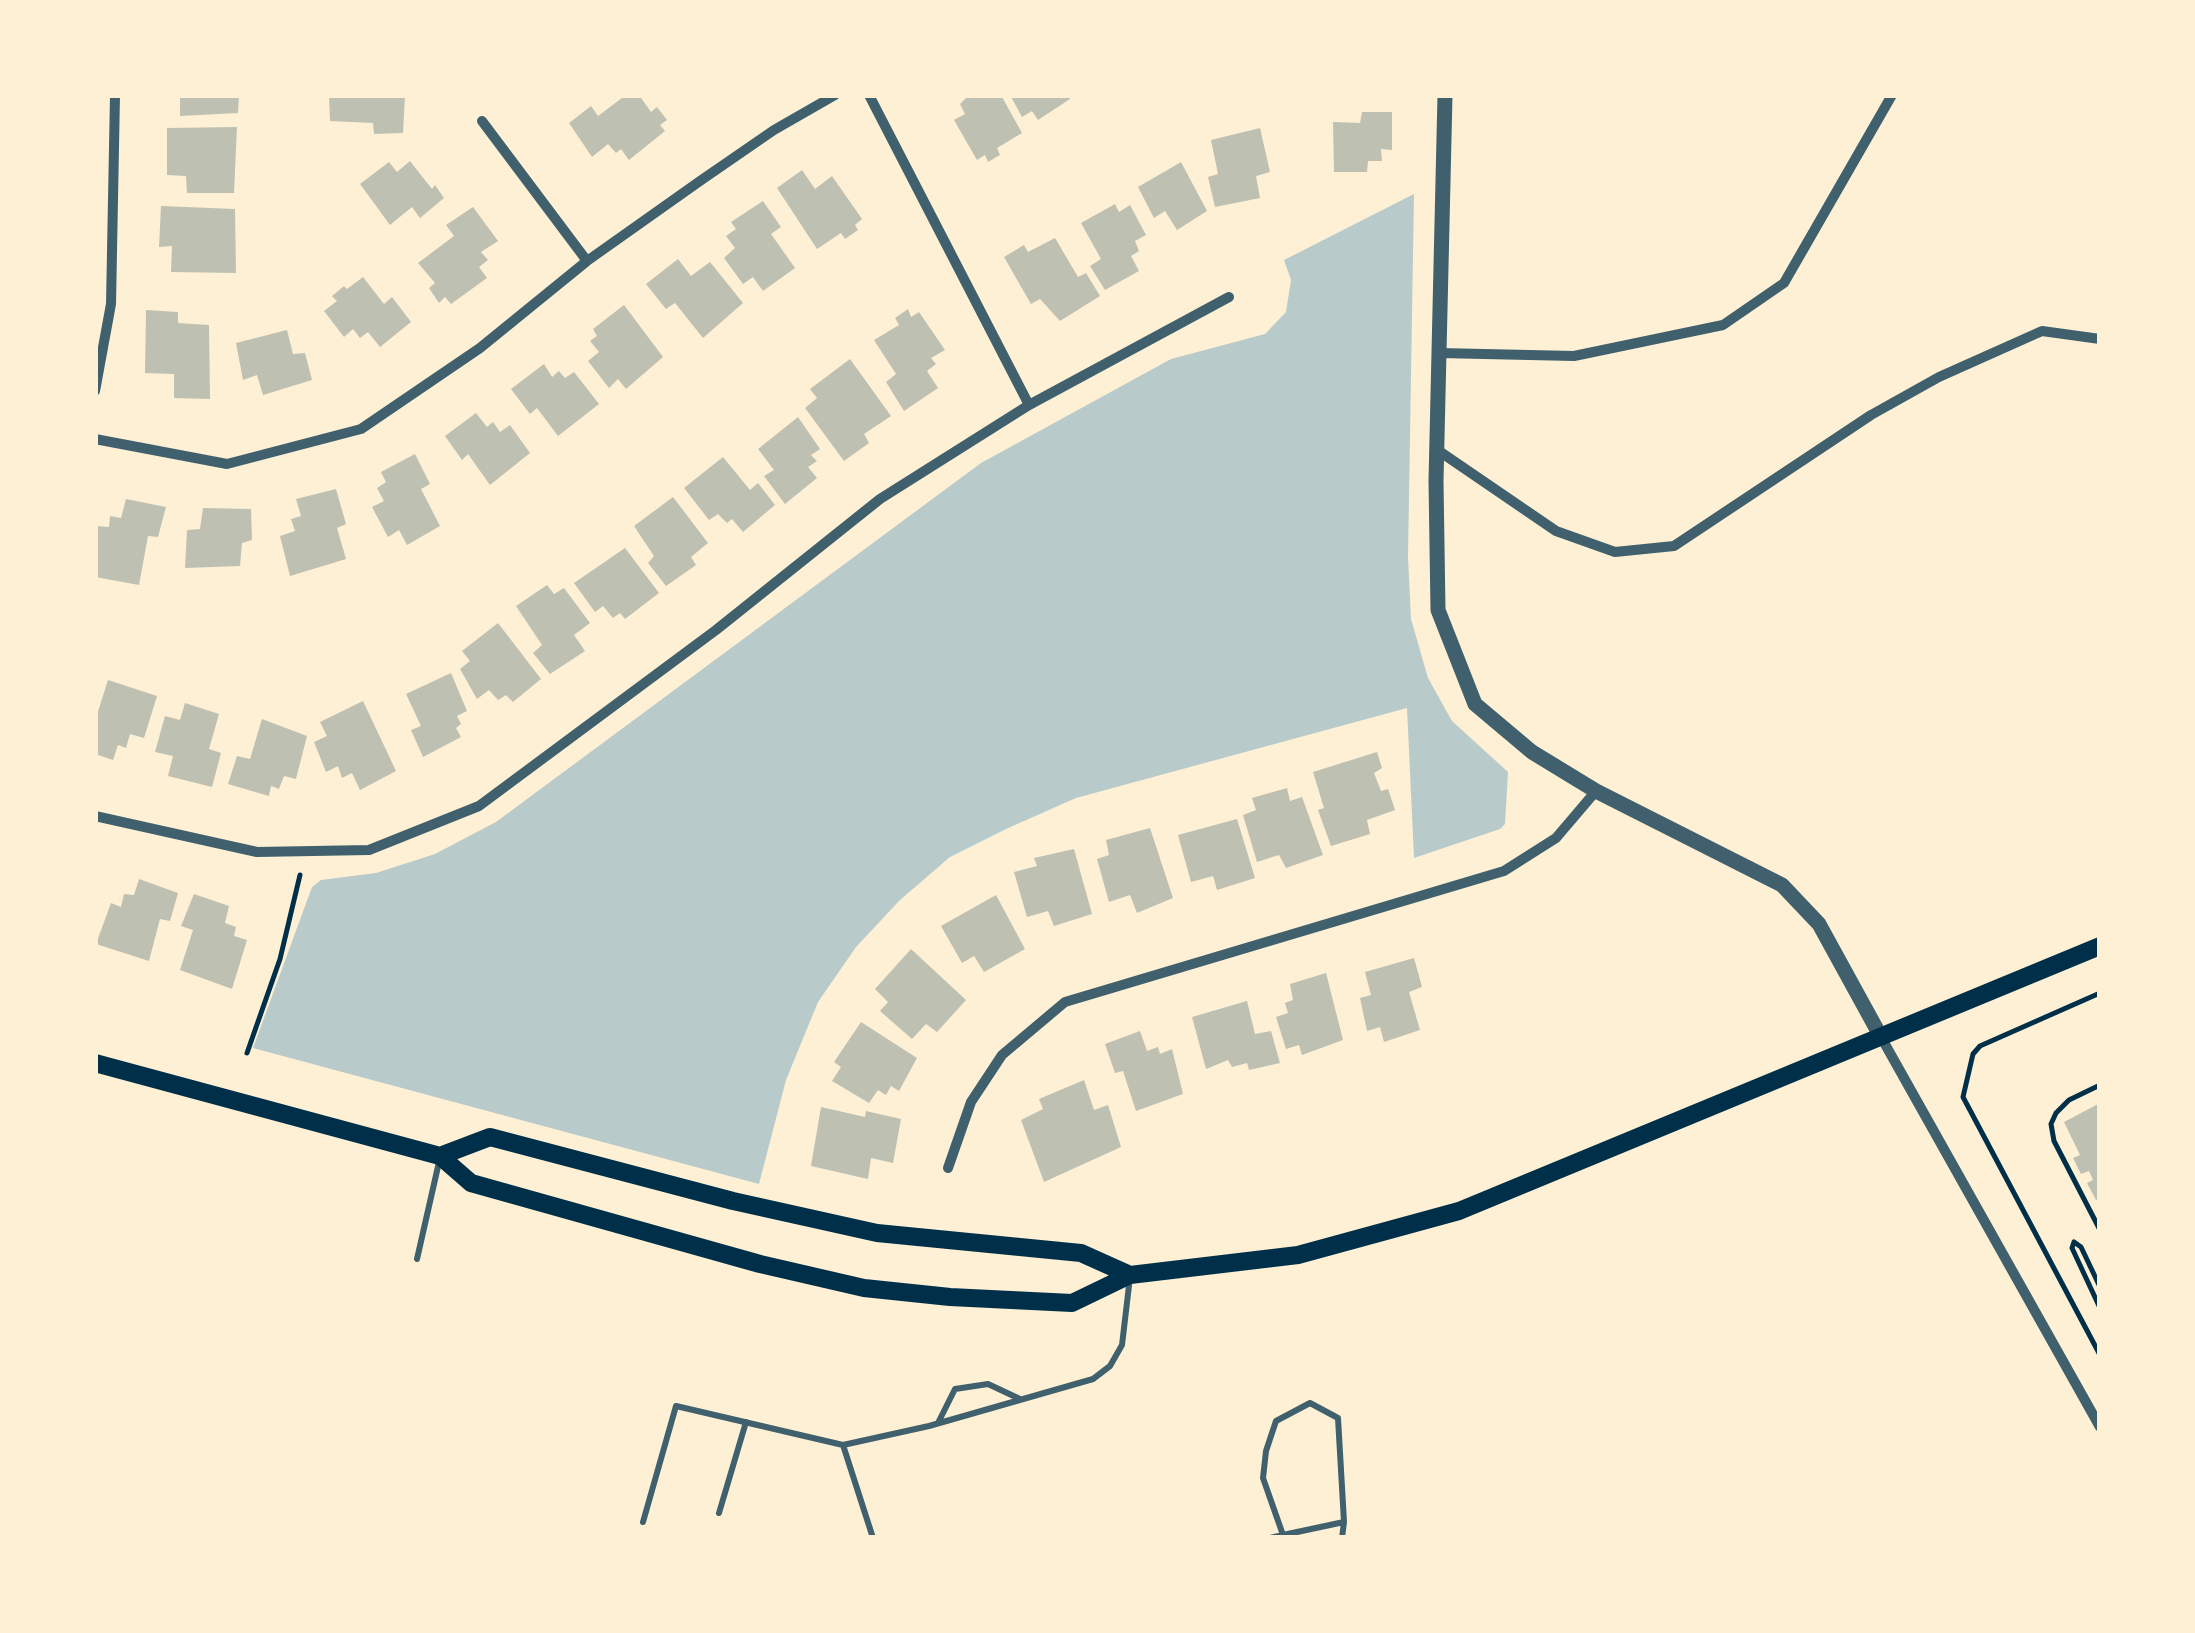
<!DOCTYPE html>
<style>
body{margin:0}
#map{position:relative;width:2195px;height:1633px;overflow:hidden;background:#fdf0d5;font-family:"Noto Sans",sans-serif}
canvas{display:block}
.frame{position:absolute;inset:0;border:98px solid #fdf0d5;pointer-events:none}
</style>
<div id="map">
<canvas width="2195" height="1633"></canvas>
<div class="frame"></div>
</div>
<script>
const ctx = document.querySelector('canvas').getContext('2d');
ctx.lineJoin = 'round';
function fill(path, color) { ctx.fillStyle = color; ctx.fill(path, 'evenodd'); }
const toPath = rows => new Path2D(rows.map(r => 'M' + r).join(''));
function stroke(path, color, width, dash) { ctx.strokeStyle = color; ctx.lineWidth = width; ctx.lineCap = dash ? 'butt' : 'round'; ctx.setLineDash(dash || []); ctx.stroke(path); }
fill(toPath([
 [1414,194,1408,557,1411,619,1428,678,1452,721,1508,772,1505,824,1500,829,1414,858,1407,708,1076,798,1006,829,950,857,900,900,856,947,818,1002,786,1080,759,1184,253,1048,312,887,321,880,376,873,435,854,496,822,981,463,1171,359,1265,334,1286,312,1291,280,1284,260]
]), '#b9caca');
fill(toPath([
 [180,95,239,95,238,113,180,116],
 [329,95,405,95,403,133,374,134,373,123,330,121],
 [626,95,639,95,651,112,657,107,667,120,660,125,665,131,629,160,621,149,616,153,608,144,592,157,569,123,591,106,598,116],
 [969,95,1001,95,1022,133,997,148,1000,155,988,162,985,155,977,160,954,120,965,114,960,104],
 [1010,95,1068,95,1070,99,1038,120,1032,111,1022,117],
 [1362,112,1392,112,1392,150,1381,149,1382,161,1368,161,1367,172,1334,172,1333,122,1360,123],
 [237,127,234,193,187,193,186,176,167,175,167,128],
 [1260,128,1270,172,1256,176,1260,198,1215,207,1208,177,1218,174,1211,140],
 [410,161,432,189,435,185,444,198,420,218,412,207,390,225,360,184,389,162,397,172],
 [1181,162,1207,211,1177,230,1165,211,1154,218,1138,187],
 [802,170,815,189,832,176,862,219,855,225,858,230,845,239,841,233,817,249,777,188],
 [763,201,781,227,771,234,795,268,763,291,753,277,743,284,724,258,735,248,726,236,736,229,731,222],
 [1115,204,1119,212,1130,205,1146,235,1135,241,1139,251,1131,256,1139,271,1105,290,1090,266,1101,259,1081,223],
 [161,206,235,209,236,273,171,272,172,246,159,247],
 [473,207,498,241,481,252,488,260,479,267,487,278,451,304,445,297,439,303,429,288,435,283,418,263,454,236,446,225],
 [1055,238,1078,277,1086,273,1100,296,1060,321,1040,299,1031,304,1004,257,1024,245,1028,252],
 [678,259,691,276,710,262,743,303,703,338,675,303,666,309,646,284],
 [363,277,384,304,392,297,411,322,380,347,368,332,360,338,353,329,344,337,324,311,337,301,332,296,344,286,347,289],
 [624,305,663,357,626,389,618,379,609,388,588,361,599,352,590,341,597,336,593,329],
 [908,309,911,317,919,312,945,350,931,358,936,364,927,371,938,388,904,411,886,382,896,374,874,340,899,325,895,318],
 [146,310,178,312,178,323,209,325,210,399,174,398,174,374,145,373],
 [287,330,293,354,305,353,312,380,263,395,257,375,243,380,236,343],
 [850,359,891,416,864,434,869,443,844,461,805,408,817,398,810,389],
 [544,364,552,377,559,371,565,378,574,372,599,404,558,436,537,408,530,414,511,389],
 [476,413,487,427,493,422,500,432,510,425,530,453,490,485,468,454,462,460,445,436],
 [798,417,820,449,811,455,817,461,808,467,817,478,785,504,764,476,774,470,758,449],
 [415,454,430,484,421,489,440,526,407,545,399,530,388,537,372,507,384,501,377,488,386,482,381,472],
 [723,457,750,490,758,483,775,505,743,532,732,519,727,523,718,514,709,520,684,488],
 [336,489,346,524,337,528,346,559,290,576,280,536,295,531,291,519,301,516,296,499],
 [673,497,708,543,691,557,696,565,666,586,648,563,654,556,634,526],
 [126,499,166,507,158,537,148,536,139,585,95,577,95,526,109,527,110,516,121,518],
 [203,508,251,509,252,540,242,543,240,566,185,568,187,530,200,529],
 [625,548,659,593,625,619,620,613,613,618,603,606,595,612,574,583],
 [547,585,554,594,564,588,590,623,574,635,585,651,550,674,533,653,542,645,516,606],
 [498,623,541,679,513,702,506,695,498,700,489,690,477,699,460,669,470,661,462,651],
 [451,673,467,711,457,716,461,724,456,728,461,737,423,757,411,730,421,726,406,694],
 [108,680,157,696,144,738,130,734,126,748,118,745,113,760,95,754,95,721],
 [363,701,396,771,360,790,352,773,342,778,338,766,326,772,314,742,327,736,320,722],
 [185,703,219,714,209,749,221,753,212,787,168,776,173,756,155,752,165,716,180,720],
 [262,719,307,736,296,779,284,776,279,789,271,786,269,796,228,784,237,756,250,759],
 [1377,752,1382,768,1374,773,1381,791,1388,789,1395,810,1367,820,1370,834,1331,846,1318,810,1324,808,1313,772],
 [1287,788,1290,801,1302,797,1323,855,1286,868,1279,855,1257,862,1243,815,1256,810,1252,798],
 [1237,819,1255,878,1217,890,1213,876,1191,882,1178,835],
 [1150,828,1173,898,1137,913,1130,895,1109,902,1097,859,1109,855,1106,840],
 [1074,849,1092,914,1054,926,1048,911,1027,917,1014,872,1037,866,1034,858],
 [139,879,178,893,170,921,160,919,149,961,96,944,111,903,121,907,124,894,134,895],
 [194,894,229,906,225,923,236,927,234,936,247,940,232,989,180,970,193,930,181,926],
 [996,895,1025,949,984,972,974,956,962,963,941,926],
 [911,949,966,1000,937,1032,926,1024,912,1039,880,1011,888,1002,875,989],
 [1414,958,1422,987,1409,992,1420,1030,1384,1042,1380,1027,1367,1031,1360,998,1371,995,1365,972],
 [1326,973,1343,1040,1302,1055,1299,1045,1286,1049,1276,1017,1288,1013,1285,1003,1293,1000,1290,984],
 [1247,1001,1255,1034,1271,1031,1280,1063,1249,1070,1247,1063,1232,1067,1228,1060,1206,1069,1192,1017],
 [861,1022,917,1058,899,1091,891,1086,886,1095,878,1090,869,1103,832,1081,841,1067,834,1062],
 [1140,1031,1147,1051,1158,1047,1160,1054,1172,1049,1183,1094,1136,1111,1123,1071,1115,1073,1105,1044],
 [1084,1080,1094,1110,1108,1105,1121,1147,1044,1182,1021,1120,1043,1109,1039,1099],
 [2100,1103,2100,1199,2096,1200,2087,1183,2093,1180,2089,1171,2081,1174,2073,1158,2080,1155,2064,1122],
 [821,1107,865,1117,866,1111,901,1119,893,1163,871,1158,868,1179,811,1166]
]), '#bec0b2');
stroke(toPath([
 [2100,993,1980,1046,1973,1054,1963,1097,2100,1355],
 [247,1053,280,959,300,875],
 [2100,1085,2069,1100,2056,1113,2051,1124,2054,1141,2100,1230],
 [2100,1287,2081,1247,2074,1242,2072,1248,2100,1308]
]), '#003049', 5);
stroke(toPath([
 [417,1259,439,1162],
 [938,1423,955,1389,988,1384,1020,1399],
 [843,1445,873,1538],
 [719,1513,746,1422],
 [643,1522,676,1406,843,1445,929,1426,1093,1379,1110,1366,1122,1345,1130,1277],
 [1270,1538,1283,1535,1344,1522,1338,1418,1310,1403,1276,1421,1266,1451,1263,1478,1283,1535],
 [1342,1538,1344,1522]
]), '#3f606c', 6);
stroke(toPath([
 [869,95,1029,405],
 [482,121,587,261],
 [1439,353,1574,356,1723,325,1784,283,1892,95],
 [95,391,111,304,115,95],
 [95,439,227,464,361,429,480,348,587,261,700,181,774,130,835,95],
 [1436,449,1556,531,1615,552,1674,546,1871,415,1939,377,2042,331,2100,339],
 [95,816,257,852,369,850,479,806,716,630,880,499,1029,405,1229,297],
 [1881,1037,2100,1427],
 [948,1168,971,1102,1002,1055,1065,1002,1504,871,1556,838,1596,791]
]), '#3f606c', 10);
stroke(toPath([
 [1445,95,1436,481,1438,610,1475,704,1532,752,1596,791,1782,885,1819,924,1881,1037]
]), '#3f606c', 15);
stroke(toPath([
 [95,1063,440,1156,471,1183,760,1264,864,1288,950,1297,1072,1303,1130,1275,1298,1255,1459,1211,2100,946],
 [440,1156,490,1137,733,1201,877,1233,1081,1253,1130,1275]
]), '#003049', 18);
</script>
